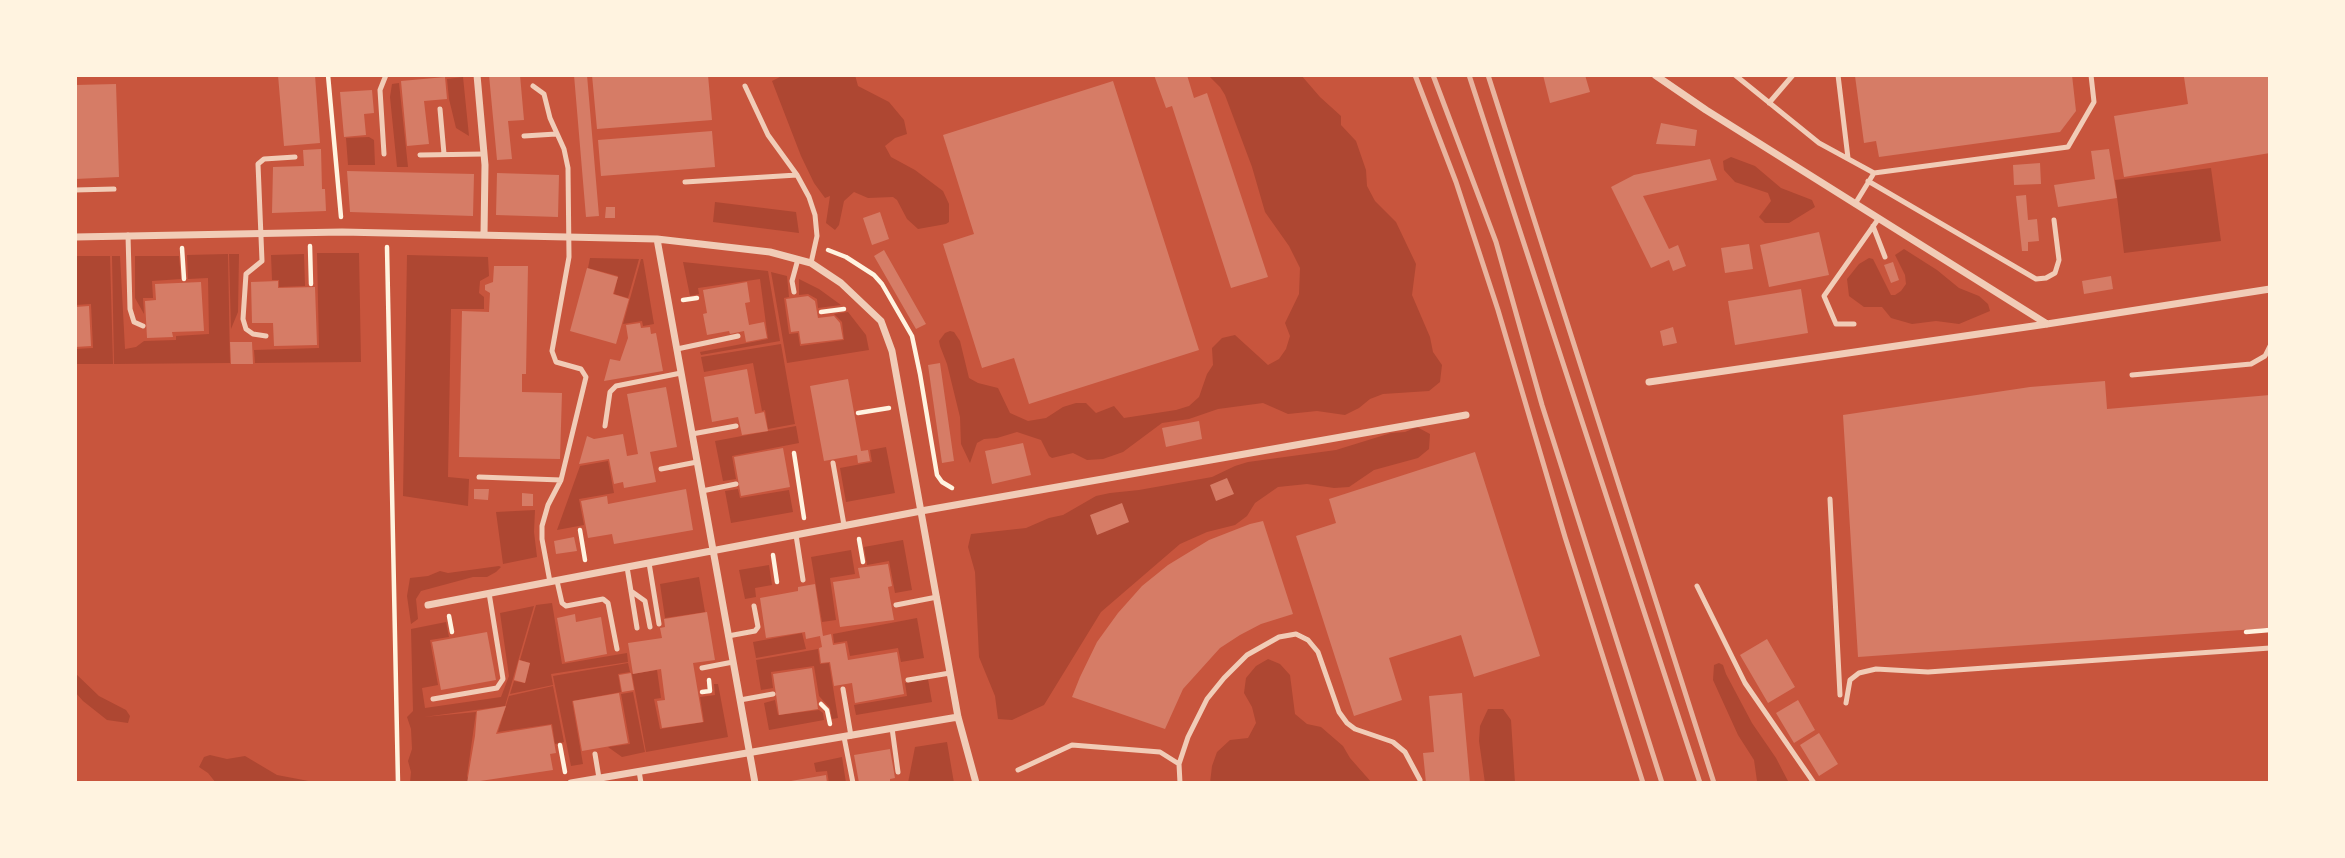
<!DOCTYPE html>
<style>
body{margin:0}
#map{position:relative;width:2345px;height:858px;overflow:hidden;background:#c8553d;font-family:Figtree,sans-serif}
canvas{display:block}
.frame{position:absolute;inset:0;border:77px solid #fff3e0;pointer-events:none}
</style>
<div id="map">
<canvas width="2345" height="858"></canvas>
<div class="frame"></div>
</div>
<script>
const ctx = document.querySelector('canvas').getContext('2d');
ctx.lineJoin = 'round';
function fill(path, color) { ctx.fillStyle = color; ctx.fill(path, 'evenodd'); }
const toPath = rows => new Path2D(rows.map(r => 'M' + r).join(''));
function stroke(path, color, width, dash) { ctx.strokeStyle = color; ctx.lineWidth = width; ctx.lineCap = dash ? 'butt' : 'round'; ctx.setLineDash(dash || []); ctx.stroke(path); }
fill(toPath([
 [779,75,855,75,858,86,889,102,904,120,907,134,895,138,885,146,891,157,915,170,943,191,949,204,949,222,946,224,918,229,907,219,897,200,893,197,868,198,854,192,844,201,839,225,835,230,826,223,830,196,825,198,814,183,801,156,772,81,780,77],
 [1208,75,1301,75,1320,97,1341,116,1341,125,1356,141,1366,170,1367,186,1375,201,1396,222,1416,264,1412,295,1430,337,1433,352,1442,365,1440,382,1429,391,1383,394,1370,399,1359,408,1345,415,1317,411,1288,414,1263,403,1218,409,1189,419,1162,423,1123,452,1103,459,1087,460,1073,453,1052,458,1049,456,1041,440,1017,432,997,438,984,439,977,443,970,463,961,444,960,417,947,364,940,346,939,341,945,333,950,331,954,332,960,341,969,378,978,383,998,388,1010,413,1028,421,1046,418,1063,407,1076,403,1086,403,1096,413,1114,406,1124,418,1176,410,1189,406,1199,397,1207,374,1213,365,1212,348,1222,338,1235,335,1268,365,1279,359,1286,349,1290,336,1285,323,1299,294,1300,268,1289,246,1265,212,1252,167,1225,95,1220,87],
 [463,77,469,136,456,128,449,99,447,79],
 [399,83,408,167,397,167,390,97,392,84],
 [369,137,374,140,375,165,348,165,346,138],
 [1731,157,1755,166,1781,188,1812,200,1815,207,1789,223,1765,223,1759,217,1771,201,1768,193,1735,182,1724,170,1723,161],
 [2211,168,2221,241,2124,253,2115,180],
 [715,202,796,212,799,233,713,222],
 [1904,249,1937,270,1959,288,1979,296,1988,304,1990,311,1959,324,1936,321,1912,324,1891,318,1882,307,1864,307,1849,296,1847,279,1859,264,1869,258,1873,259,1891,295,1895,295,1901,291,1906,284,1905,275,1895,255],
 [317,253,359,253,361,362,255,363,254,350,319,348],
 [228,254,230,363,114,364,112,256,120,256,125,349,136,347,144,341,176,340,176,336,209,334,208,278,188,279,187,255],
 [229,254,239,254,238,312,231,329],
 [304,254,305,286,279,287,279,280,272,280,271,255],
 [407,255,488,257,489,276,480,281,479,293,484,297,484,309,451,309,448,477,469,479,468,506,403,496],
 [75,256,110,256,113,364,75,364,75,349,93,348,91,304,75,305],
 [135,256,179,256,181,279,152,281,153,298,143,298,144,314,135,298],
 [590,258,639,259,628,298,614,294,618,276,588,268],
 [641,259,643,259,654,324,643,326,642,321,623,324],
 [683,262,768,271,780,341,701,355,700,352,768,339,760,279,698,288,699,294,690,296],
 [771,272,787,276,789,297,784,298,789,334,798,333,800,346,844,340,842,322,834,314,848,312,866,335,869,350,787,363],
 [799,279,819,289,841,305,818,308,817,299,808,294,799,295],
 [781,344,795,424,768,429,765,410,762,411,753,363,704,372,701,357],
 [796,426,799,443,732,456,736,479,723,481,715,441],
 [1417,427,1430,434,1429,449,1418,458,1374,470,1349,487,1334,488,1307,484,1278,487,1255,503,1247,516,1235,525,1207,532,1180,544,1101,612,1044,705,1012,720,998,719,995,696,979,657,975,572,968,547,971,534,1026,528,1049,518,1063,515,1096,496,1110,493,1139,490,1212,477,1235,466,1248,462,1336,450,1391,433,1405,432],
 [886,447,895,493,846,502,840,468,872,462,870,450],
 [608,461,614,493,579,499,584,525,557,530,580,466],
 [738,489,740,498,789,490,793,512,731,523,725,491],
 [535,510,534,532,537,557,503,564,496,512],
 [903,540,912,590,895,593,889,561,867,565,864,547],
 [851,550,855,574,830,578,836,620,822,622,811,557],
 [769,565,772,585,755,588,756,597,745,599,739,570],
 [499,566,501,567,496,572,487,577,473,577,421,591,416,599,418,619,411,624,407,596,410,578,428,576,440,571,448,573],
 [699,577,705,612,665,618,660,584],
 [552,603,562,664,627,653,628,662,551,674,553,685,510,694,514,681,525,683,530,663,520,660,536,605],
 [534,606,505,706,424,717,476,712,467,776,470,783,410,783,411,772,408,761,412,749,411,729,407,717,413,711,411,629,446,622,449,637,430,640,438,685,422,688,425,708,501,697,509,676,500,613],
 [917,618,924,658,901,662,898,648,850,656,847,641,834,643,833,634],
 [802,633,806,649,756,658,753,642],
 [818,649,820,664,829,663,838,718,832,719,830,708,819,696,814,666,771,672,773,688,761,690,756,660],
 [1268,659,1280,664,1290,675,1295,714,1307,724,1321,727,1343,746,1350,758,1372,783,1210,783,1212,766,1217,752,1230,740,1248,738,1256,723,1252,707,1244,693,1246,678,1256,666],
 [628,663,630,672,618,674,621,692,572,701,583,764,571,766,553,676],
 [1719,663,1723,665,1726,674,1752,723,1776,758,1789,783,1759,783,1757,781,1754,760,1738,735,1713,680,1714,665],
 [657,670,661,698,654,699,660,729,704,722,700,697,715,695,714,684,718,684,728,737,646,752,632,674],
 [75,673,99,696,126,710,130,716,128,723,107,720,83,701,75,692],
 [928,679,932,702,856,715,854,705,907,696,905,683],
 [553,686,564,742,555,744,552,724,498,732,509,696],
 [633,692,645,752,622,757,608,747,630,744,621,694],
 [775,700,778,715,819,710,823,713,824,720,769,730,764,703],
 [1488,709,1503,709,1511,720,1515,783,1485,783,1479,741,1480,726],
 [947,742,954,783,908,783,915,747],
 [210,755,227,759,245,756,277,775,319,783,216,783,208,773,199,767,204,757],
 [842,757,846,783,829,783,827,771,816,772,814,763]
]), '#ae4732');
fill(toPath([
 [278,75,315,75,320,143,284,146],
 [489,75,520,75,524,120,508,121,512,159,497,160],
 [574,75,587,75,599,216,586,217],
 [592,75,708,75,712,120,597,129],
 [1154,75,1187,75,1194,98,1207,93,1268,277,1231,288,1172,106,1166,108],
 [1543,75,1585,75,1590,92,1550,103],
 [2072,75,2076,111,2060,132,1879,157,1876,141,1864,143,1855,76],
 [2196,75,2270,75,2270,153,2124,177,2114,116,2188,104,2184,77],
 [445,77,447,99,424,101,429,144,407,146,401,81],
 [1113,81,1199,350,1029,404,1014,358,982,368,943,244,974,234,943,135],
 [116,84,119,177,75,179,75,85],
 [372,90,374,113,364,114,366,135,344,137,340,92],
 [1661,123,1697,130,1695,146,1656,144],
 [712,131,715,167,601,176,598,140],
 [321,149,322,189,325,189,326,211,272,213,273,167,304,166,303,150],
 [2109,149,2117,198,2058,207,2054,185,2095,179,2091,151],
 [1710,159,1717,180,1643,196,1669,249,1678,245,1686,266,1673,271,1669,260,1651,268,1611,187,1634,175],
 [2040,163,2041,184,2014,185,2013,165],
 [347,171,474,174,473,216,350,212],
 [497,173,559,175,558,217,496,215],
 [2026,195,2028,220,2037,219,2039,241,2028,242,2028,251,2022,251,2016,196],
 [606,207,615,207,615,218,605,218],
 [880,212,889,239,872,245,863,218],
 [1819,232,1829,275,1769,287,1760,245],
 [1749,244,1753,269,1725,273,1721,248],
 [884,250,926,324,916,329,874,256],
 [1893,262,1899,280,1891,283,1884,265],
 [494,266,528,266,526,374,522,374,522,392,562,393,560,459,459,457,462,311,489,312,490,293,485,290,485,285,493,282],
 [587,268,618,277,613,294,629,299,616,344,570,331],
 [2111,276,2113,289,2084,294,2082,281],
 [278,281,278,288,315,287,317,345,274,346,273,323,252,323,251,282],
 [201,282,204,331,172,332,173,337,147,338,145,301,156,300,155,284],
 [747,282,750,302,745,303,749,325,764,322,767,338,746,342,744,331,730,334,729,331,707,335,703,314,707,313,703,290],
 [1801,289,1808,333,1735,345,1728,301],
 [808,296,815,301,818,318,834,316,840,323,843,339,801,344,799,331,791,332,786,299],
 [89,306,91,346,75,347,75,307],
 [640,323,641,328,650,327,651,334,656,333,663,371,604,381,610,359,620,361,628,338,626,325],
 [1673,327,1677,343,1663,346,1660,331],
 [230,342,252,342,253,364,231,364],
 [940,363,954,461,942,463,928,365],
 [747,369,755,414,764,412,768,431,742,435,738,417,712,422,704,377],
 [848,379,861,451,868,450,870,461,858,463,857,455,824,461,810,386],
 [2105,381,2107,409,2270,395,2270,628,1858,657,1843,415,2030,387],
 [666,387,677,447,650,452,656,482,624,488,623,482,614,484,609,459,579,464,587,436,594,439,623,434,627,456,638,454,627,394],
 [1199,421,1202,439,1166,447,1162,428],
 [1023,443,1031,475,992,484,985,451],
 [783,448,790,487,741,496,734,457],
 [1475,452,1540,656,1474,677,1461,635,1389,658,1402,700,1354,716,1296,536,1336,523,1329,499],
 [1227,478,1234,494,1216,501,1210,485],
 [474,489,489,489,488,500,474,499],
 [686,489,693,530,614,544,612,534,588,538,581,501,607,496,608,504],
 [522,493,533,494,533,506,522,506],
 [1122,503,1129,522,1097,535,1090,515],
 [1263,521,1293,614,1261,624,1240,635,1220,648,1183,689,1165,729,1072,697,1080,677,1097,642,1118,613,1142,586,1168,565,1209,540,1250,524],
 [574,537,577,551,556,554,554,541],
 [888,564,892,586,888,587,894,620,840,627,833,582,860,578,858,568],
 [815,584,823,636,831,634,833,645,845,643,848,660,897,652,904,694,855,703,852,683,834,686,830,662,821,663,819,648,822,647,820,636,806,639,805,632,766,638,760,598,798,591,798,587],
 [707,612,715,660,693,663,703,722,662,728,657,701,665,700,661,669,633,674,628,643,662,638,660,628,665,627,664,619],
 [575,614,576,622,601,617,607,654,565,662,557,618],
 [487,632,496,680,441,690,432,642],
 [1767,639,1795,687,1768,703,1740,655],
 [519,660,530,663,525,683,514,680],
 [812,668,818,709,779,715,773,674],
 [631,673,634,690,622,692,619,675],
 [619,693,628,743,582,751,573,701],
 [1462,693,1470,783,1426,783,1423,753,1434,752,1429,696],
 [1798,700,1815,730,1794,743,1776,713],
 [506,706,496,734,551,725,556,753,550,754,553,770,467,783,475,736,477,711],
 [1819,733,1838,764,1819,776,1800,745],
 [890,749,895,778,890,779,890,783,859,783,854,755],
 [826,775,827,783,791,783,791,781]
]), '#d67c66');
stroke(toPath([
 [328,75,341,217],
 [310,246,311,284],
 [387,247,398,783],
 [182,248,184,279],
 [828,250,846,257,874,275,882,284,912,336,920,374,937,475,942,482,952,488],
 [683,300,697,298],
 [821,312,844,309],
 [858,413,889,408],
 [794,453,804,518],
 [580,530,585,560],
 [859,539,863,562],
 [773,555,777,582],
 [449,616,452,632],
 [2246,632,2270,630],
 [702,692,710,691,709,680],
 [821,704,827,710,830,724],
 [560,745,565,772]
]), '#fff3e0', 4.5);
stroke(toPath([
 [1735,75,1819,143,1874,173,2068,147,2094,102,2091,75],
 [1838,75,1848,158],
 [745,86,768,135,797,175,809,197,815,215,817,236,811,263],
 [1769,103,1793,75],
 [440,109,444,154],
 [524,136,556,134],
 [384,154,380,90,386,75],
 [420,155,484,154],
 [1868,181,2036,279,2046,278,2055,273,2059,260,2054,220],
 [685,182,797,175],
 [75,190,114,189],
 [1855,204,1874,173],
 [1873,226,1885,257],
 [128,235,130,309,134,322,143,326],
 [794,292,792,281,798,259],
 [1854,324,1836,324,1824,296,1879,218],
 [266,336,253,334,246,329,243,319,246,274,262,261,258,164,264,159,295,157],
 [677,349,738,336],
 [2132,375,2251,364,2265,356,2270,346],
 [605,426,610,392,616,386,681,373],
 [692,434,736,426],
 [833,463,844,525],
 [661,469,697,462],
 [479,477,561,480,586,377,581,369,556,362,552,351,569,257,568,168,564,149,550,118,544,94,533,86],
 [702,491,736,484],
 [1830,499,1840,695],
 [796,535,803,580],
 [649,563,659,624],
 [627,567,637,628],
 [557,581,562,603,566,606,603,599,608,603,617,649],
 [550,582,542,539,542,526,548,505,561,480],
 [1697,586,1745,683,1814,783],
 [631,591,645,601,650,627],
 [896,605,937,597],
 [728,636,755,631,758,627,754,606],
 [702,668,733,662],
 [908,680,950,673],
 [843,689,851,736],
 [433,699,497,688,503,679,489,593],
 [740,700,773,694],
 [1846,703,1850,680,1859,673,1876,669,1928,672,2270,648],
 [892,728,898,772],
 [844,737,853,783],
 [595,754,599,778],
 [1179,764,1188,737,1207,699,1224,678,1247,655,1279,637,1296,634,1308,640,1318,652,1339,712,1347,723,1355,729,1393,742,1405,752,1420,780],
 [1018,770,1072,745,1160,752,1179,764,1180,783],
 [639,771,641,783]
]), '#f1ccb7', 5);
stroke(toPath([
 [477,75,485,165,484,235],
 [1655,75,1706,110,2047,324],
 [75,237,342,232,657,239,770,252,811,263,841,283,881,321,892,351,958,717,976,783],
 [657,239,755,783],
 [1649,382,2047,324,2270,289],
 [428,605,921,511,1466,415],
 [571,783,958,717]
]), '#f1ccb7', 7);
stroke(toPath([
 [1415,75,1456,182,1498,310,1565,537,1643,783],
 [1433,75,1496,242,1542,405,1662,783],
 [1469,75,1700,783],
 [1488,75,1714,783]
]), '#e9b49f', 5);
</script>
